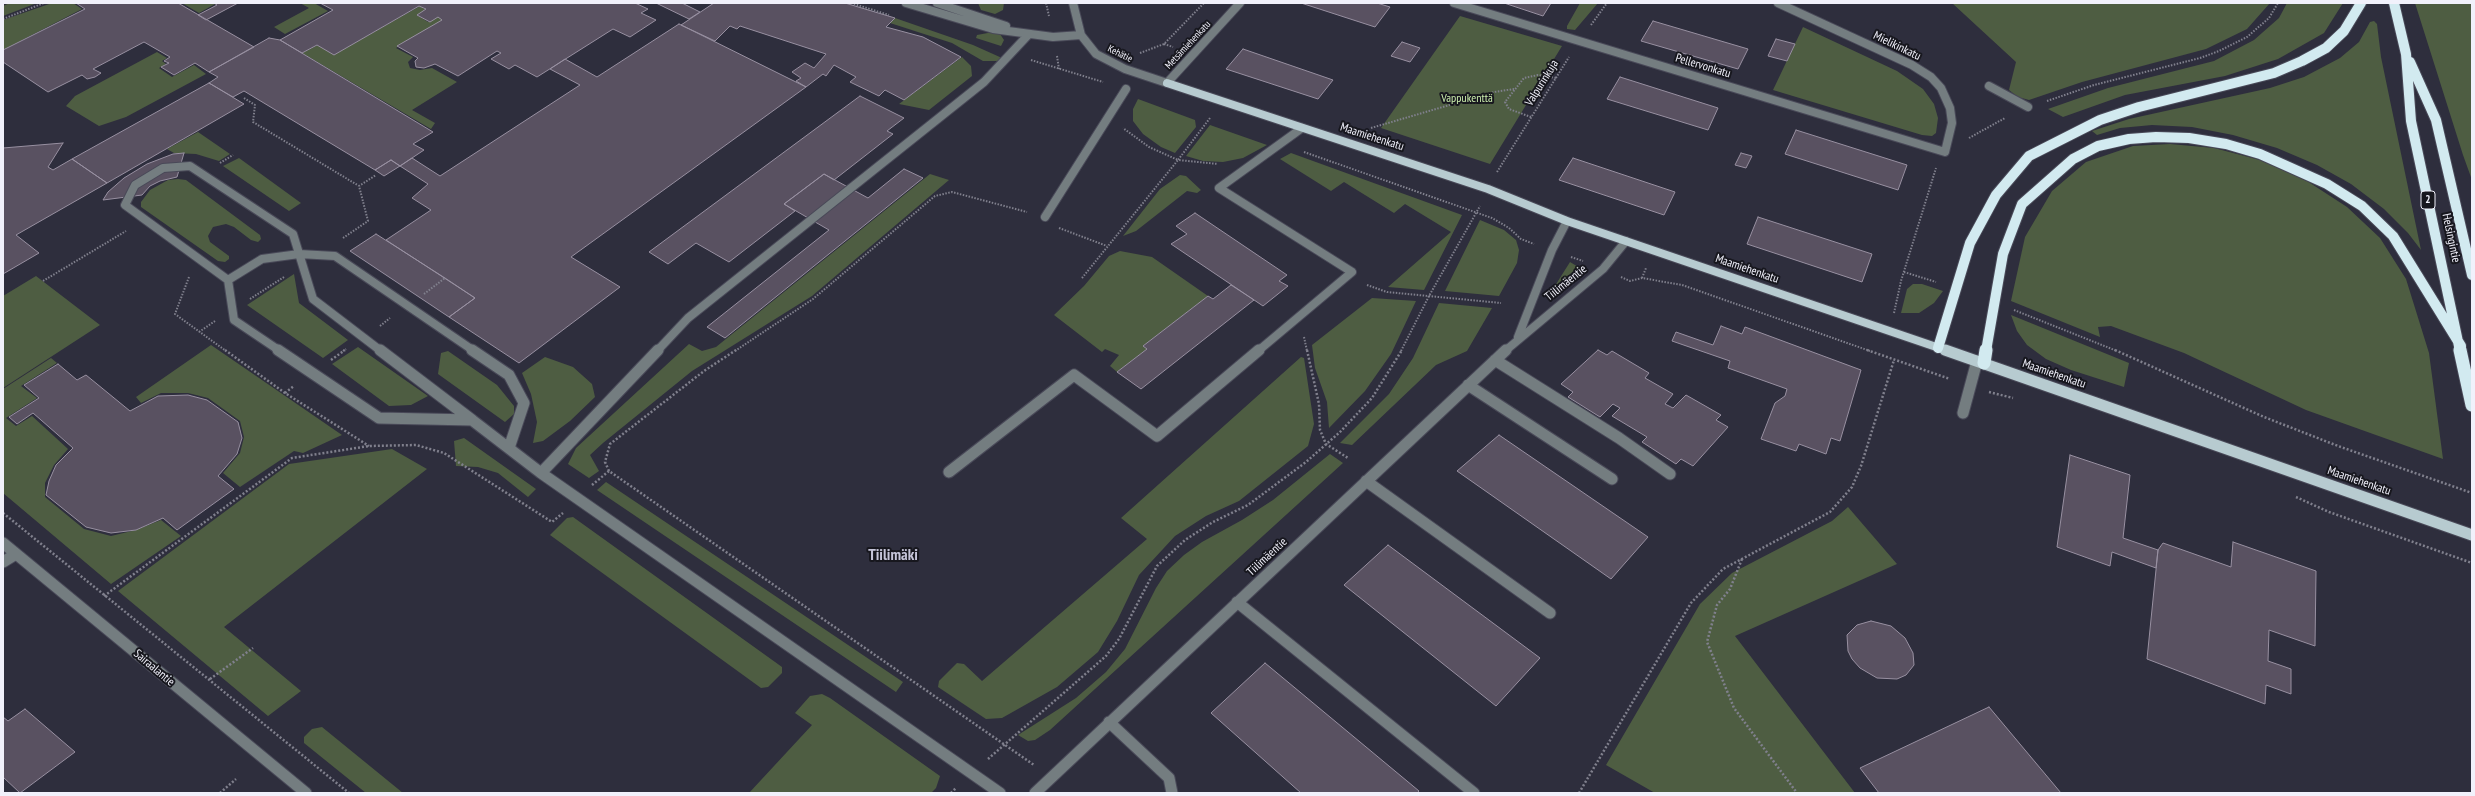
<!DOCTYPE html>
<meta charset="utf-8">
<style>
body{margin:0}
#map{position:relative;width:2475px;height:796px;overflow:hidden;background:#2e2e3d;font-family:"PT Sans Narrow",sans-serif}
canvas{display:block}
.frame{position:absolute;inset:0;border:4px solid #f1f1fb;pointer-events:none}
</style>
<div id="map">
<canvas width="2475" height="796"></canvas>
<div class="frame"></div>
</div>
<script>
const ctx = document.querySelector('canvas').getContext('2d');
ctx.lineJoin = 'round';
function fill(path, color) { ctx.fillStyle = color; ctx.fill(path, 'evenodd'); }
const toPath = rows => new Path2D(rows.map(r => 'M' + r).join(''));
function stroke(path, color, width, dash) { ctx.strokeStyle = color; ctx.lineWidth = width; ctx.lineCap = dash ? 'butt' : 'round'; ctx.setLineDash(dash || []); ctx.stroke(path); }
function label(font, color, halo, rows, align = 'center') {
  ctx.font = font + ' "PT Sans Narrow",sans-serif'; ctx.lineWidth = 4; ctx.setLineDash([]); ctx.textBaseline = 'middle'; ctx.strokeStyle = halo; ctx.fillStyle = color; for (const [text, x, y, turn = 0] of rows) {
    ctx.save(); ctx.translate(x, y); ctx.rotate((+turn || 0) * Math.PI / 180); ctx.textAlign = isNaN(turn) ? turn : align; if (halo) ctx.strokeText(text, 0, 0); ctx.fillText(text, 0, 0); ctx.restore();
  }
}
fill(toPath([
 [10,3,37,3,3,16,3,6],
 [52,3,73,3,82,9,3,50,3,20],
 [182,3,213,3,215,4,199,13],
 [300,3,314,3,328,11,285,34,274,27,309,8],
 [978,3,1004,3,1003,10,995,14,981,10],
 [1580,3,1598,3,1575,30,1567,29,1567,26],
 [1952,3,2270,3,2247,29,2206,49,2082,82,2029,100,2018,97,2009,90,2016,62],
 [2287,3,2343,3,2324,33,2278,59,2225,76,2125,95,2063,117,2048,109,2108,88,2214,61,2254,40,2279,18],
 [2415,3,2472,3,2472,180,2463,155],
 [420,6,426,10,417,15,428,22,438,16,444,20,396,48,413,57,408,62,410,68,420,70,432,68,457,82,412,110,435,123,431,129,302,53,318,45,335,54],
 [1460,16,1562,46,1490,164,1381,128],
 [895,18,973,45,1002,58,1002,61,983,61,952,43,890,23],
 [2374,21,2377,24,2381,57,2421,250,2408,233,2384,209,2351,184,2317,165,2277,148,2233,135,2192,127,2152,125,2120,128,2097,135,2092,131,2129,119,2270,88,2304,77,2340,58,2359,42,2370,22],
 [1803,27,1897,71,1923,89,1934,104,1938,118,1936,133,1932,136,1922,135,1773,90],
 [993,32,1000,34,1004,40,1001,46,976,38,977,35],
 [157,52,167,58,162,61,166,64,159,68,172,77,194,65,206,74,126,117,99,126,66,106,75,96],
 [962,57,971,66,972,76,929,110,899,104],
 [1138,99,1195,120,1196,127,1175,153,1161,147,1143,134,1133,121,1133,109],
 [1210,125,1267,145,1243,158,1223,162,1203,161,1186,156],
 [198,132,230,154,219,161,196,154,174,153,167,149],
 [2170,144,2214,148,2260,160,2307,181,2347,207,2380,238,2406,279,2429,353,2443,459,2306,410,2184,353,2111,326,2098,327,2100,337,2011,301,2025,237,2052,191,2086,162,2133,146],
 [1291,153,1462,215,1424,290,1388,287,1451,232,1405,204,1394,213,1344,182,1331,191,1280,159],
 [239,158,301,203,289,211,223,166],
 [930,174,949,180,812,296,692,371,603,443,590,455,599,471,589,478,568,464,576,448,689,344,702,351,716,347],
 [1180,175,1186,176,1201,190,1197,193,1187,191,1136,231,1123,236,1160,189],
 [178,179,186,180,260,235,261,239,258,242,251,240,234,227,226,224,213,227,208,236,210,242,229,256,229,259,225,262,218,261,141,207,141,202,150,190,168,180],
 [1480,220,1504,230,1516,240,1519,250,1517,263,1499,296,1445,291],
 [1120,251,1152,257,1208,296,1143,346,1147,349,1117,372,1110,366,1119,355,1105,349,1102,352,1054,315,1084,286,1109,256],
 [1570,262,1580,268,1556,290,1553,289],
 [294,274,299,303,348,340,323,358,247,305],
 [36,276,100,325,3,388,3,296],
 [1913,284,1922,284,1943,291,1934,303,1919,313,1901,313,1907,289],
 [1372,298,1416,301,1391,354,1365,391,1329,428,1327,402,1315,368,1312,345],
 [1439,303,1492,308,1467,351,1436,365,1352,445,1340,443,1389,394,1413,358],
 [2011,315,2129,363,2124,387,2071,370,2046,359,2027,345,2017,331],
 [211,345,342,435,303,453,294,451,240,487,223,473,240,453,244,437,240,421,208,398,188,393,161,393,141,403,136,397],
 [358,347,428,396,411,405,389,406,332,364],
 [448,351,497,385,514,406,514,414,505,422,438,374,441,353],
 [545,357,573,367,592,384,595,397,570,421,543,441,533,443,537,422,531,394,522,373],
 [1301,357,1304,358,1314,424,1308,446,1239,501,1206,516,1175,536,1139,575,1117,621,1098,652,1057,687,1002,718,986,719,938,687,939,681,957,663,964,664,982,681,1147,539,1121,518],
 [51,358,57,363,21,386,37,398,6,418,16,426,32,416,68,449,54,465,45,483,45,497,84,529,111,536,136,530,161,520,181,536,111,584,3,493,3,389],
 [464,438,536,489,528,497,498,473,478,467,456,466,454,441],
 [392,449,427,469,224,627,301,691,268,716,118,591,289,464],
 [1330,454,1343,463,1050,730,1035,740,1028,741,1018,735,1076,698,1106,672,1125,649,1156,588,1167,571,1184,555,1202,542,1242,520,1273,500],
 [606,482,903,682,896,692,597,490],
 [1848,507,1897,564,1735,636,1855,793,1655,793,1606,765,1700,604,1732,573,1832,521],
 [573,517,782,667,782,673,768,687,761,688,550,535,567,518],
 [822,694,830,698,940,776,936,788,931,793,749,793,812,725,795,713,810,696],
 [322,727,403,793,366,793,304,743,304,737,312,729]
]), '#4e5d42');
const building = toPath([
 [76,3,178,3,254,47,209,72,195,63,174,75,161,67,169,63,164,61,170,57,144,42,93,69,101,73,95,77,87,79,82,75,48,92,3,62,3,50,85,9,76,3],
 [214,3,238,3,206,20,198,15,217,5,214,3],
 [320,3,635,3,648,9,641,13,656,20,630,37,613,29,537,77,515,65,509,69,491,59,501,53,497,51,458,76,435,64,424,68,416,67,415,61,418,58,397,46,442,20,438,17,430,22,417,15,426,9,419,6,334,55,317,45,302,53,280,40,333,10,320,3],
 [656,3,682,3,700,12,689,19,656,3],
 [714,3,845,3,895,18,886,27,923,37,961,57,904,100,885,90,879,96,850,82,856,77,834,65,826,76,823,74,806,87,796,81,801,78,792,72,805,63,814,68,826,54,740,26,737,29,730,26,715,41,681,25,714,3],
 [1301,3,1377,3,1390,7,1375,27,1301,3],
 [1504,3,1551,3,1543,16,1504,3],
 [1653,21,1748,49,1738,69,1641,41,1653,21],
 [679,24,806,87,571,257,620,287,519,363,449,317,475,298,386,240,431,210,412,198,428,184,400,166,412,158,440,176,580,85,550,69,565,59,597,77,679,24],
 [269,38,280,40,433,132,413,144,424,150,400,166,391,160,375,170,244,91,233,97,209,83,218,77,209,72,269,38],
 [1776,39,1795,44,1787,61,1768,56,1776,39],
 [1402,42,1420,48,1410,62,1391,56,1402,42],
 [1243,49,1333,80,1318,99,1226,69,1243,49],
 [1620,77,1718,108,1708,130,1607,99,1620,77],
 [209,83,244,104,107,183,72,159,209,83],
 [860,96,904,118,887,131,893,134,834,180,824,174,784,204,795,211,729,262,696,243,668,264,649,252,860,96],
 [1796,130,1907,165,1898,190,1785,154,1796,130],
 [63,143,48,167,53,170,72,159,107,183,16,235,39,253,3,274,3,148,63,143],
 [184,153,177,177,160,181,150,186,142,195,103,200,108,192,124,178,147,164,173,154,184,153],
 [1741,153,1752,156,1746,168,1735,165,1741,153],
 [1573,158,1675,192,1664,215,1559,180,1573,158],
 [391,160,400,166,384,176,375,170,391,160],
 [904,169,923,178,725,338,707,327,829,230,784,204,824,174,868,198,904,169],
 [1195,213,1287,275,1279,281,1288,286,1263,306,1171,244,1187,234,1176,226,1195,213],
 [1758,217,1872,254,1862,282,1747,244,1758,217],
 [376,234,445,278,475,298,449,317,350,251,376,234],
 [1231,285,1254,300,1141,389,1117,372,1147,349,1143,346,1208,296,1213,299,1231,285],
 [1721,326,1742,334,1745,327,1861,370,1840,441,1831,438,1826,454,1799,444,1796,451,1761,439,1775,403,1785,396,1787,389,1728,368,1730,361,1672,341,1676,332,1713,345,1721,326],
 [1598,350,1607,355,1612,351,1649,373,1645,378,1673,394,1665,404,1673,408,1686,395,1721,415,1716,420,1728,427,1693,466,1681,459,1676,464,1642,442,1647,437,1612,416,1620,408,1613,404,1600,417,1568,397,1573,392,1561,384,1598,350],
 [58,364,77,380,86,375,130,411,158,396,188,395,207,400,238,422,242,438,237,454,218,476,234,489,177,530,163,518,136,530,111,533,86,527,46,495,49,481,56,465,73,448,33,413,17,424,9,417,39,398,24,385,58,364],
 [1499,435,1648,537,1611,579,1457,471,1499,435],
 [2070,455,2130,475,2123,538,2158,550,2156,568,2112,552,2110,566,2057,547,2070,455],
 [2233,542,2316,571,2315,646,2269,630,2268,661,2291,669,2291,694,2266,685,2265,704,2147,659,2158,550,2163,543,2231,567,2233,542],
 [1388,545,1540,658,1496,706,1344,585,1388,545],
 [1871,621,1891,626,1905,638,1913,653,1914,665,1906,675,1897,679,1877,678,1860,668,1852,659,1848,651,1847,635,1857,625,1871,621],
 [1265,663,1419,791,1417,793,1301,793,1211,713,1265,663],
 [1989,707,2061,793,1879,793,1860,768,1989,707],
 [25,709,75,752,20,793,3,777,3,717,8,721,25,709]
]);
fill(building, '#595161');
stroke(building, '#9890a1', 1);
const minorFar1 = toPath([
 [906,3,993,29,1053,37,1081,35],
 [937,3,1006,26],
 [1073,3,1081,35,1096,54,1125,69,1167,83,1240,3],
 [1454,3,1945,152,1952,123,1950,108,1941,88,1931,77,1912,65,1778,3],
 [1989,86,2028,107],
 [1045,217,1126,89],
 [228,280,262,259,299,254,335,256,474,351],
 [1518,337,1552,250,1567,221],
 [280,351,234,320,228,280,125,205,135,185,163,168,190,166,293,234,313,299,381,351],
 [657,351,688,318,984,82,1029,34],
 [1258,351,1352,272,1219,188,1302,128],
 [1505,351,1603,269,1626,241]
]);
const minor = toPath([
 [278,350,379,418,472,420],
 [380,350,472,420],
 [472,350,509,375,524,403,509,448],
 [1495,360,1619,438,1670,474],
 [1468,385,1612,479],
 [1963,413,1977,361],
 [472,420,541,473,1000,793],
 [949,472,1074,375,1157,436,1259,350],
 [541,473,658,350],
 [1366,481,1550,613],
 [3,543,306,793],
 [3,562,16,554],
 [1237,602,1474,793],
 [1109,722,1169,778,1172,793],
 [1035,793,1506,350]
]);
const majorFar1 = toPath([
 [1167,83,1488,189,1567,221,1948,351]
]);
const major = toPath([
 [1945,350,2472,535]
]);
const highwayFar1 = toPath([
 [2394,3,2406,54,2411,121,2460,351],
 [2410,62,2436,120,2472,275],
 [1938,348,1970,243,1996,195,2029,156,2100,120,2139,107,2274,73,2302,61,2326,48,2344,31,2361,3],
 [1986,351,2003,254,2022,204,2073,159,2098,146,2129,139,2156,137,2189,138,2226,144,2260,154,2327,184,2362,206,2393,236,2461,346]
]);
const highway = toPath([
 [2460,350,2472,405],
 [1984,363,1986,350]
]);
stroke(minorFar1, '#494958', 10);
stroke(minor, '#494958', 13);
stroke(majorFar1, '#494958', 10);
stroke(major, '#494958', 13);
stroke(highwayFar1, '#494958', 12);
stroke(highway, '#494958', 15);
stroke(toPath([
 [851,3,889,15],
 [1046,3,1049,16],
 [3,19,44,3],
 [1591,25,1607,3],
 [1164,44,1173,47],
 [1140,53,1164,44,1204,3],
 [1057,56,1059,69],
 [1031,60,1103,82],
 [244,98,255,105,253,122,359,186],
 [2047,101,2094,85,2200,58,2219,51,2247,37,2269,18,2278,3],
 [1531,117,1509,109,1505,102,1524,78,1538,75,1556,78],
 [1210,118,1178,160,1218,164],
 [1371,128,1494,92,1514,89],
 [1969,138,2005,118],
 [1304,152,1492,218,1509,228,1521,239,1534,244],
 [220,163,233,155],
 [1497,172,1569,57],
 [1059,228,1107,246],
 [343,238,368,221,359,186,376,175],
 [1571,257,1583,261],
 [1904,272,1936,282],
 [189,277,175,314,226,351],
 [1621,277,1630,281,1642,278,1682,285,1870,351],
 [1082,278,1178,160,1149,147,1123,128],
 [1642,278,1646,268],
 [43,281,126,231],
 [1367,285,1387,292,1501,303],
 [424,294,445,278],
 [250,299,284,277],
 [2014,310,2117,351],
 [1894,313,1901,281,1936,168],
 [380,326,390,318],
 [199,332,215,321],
 [1304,337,1307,351],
 [343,351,346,349],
 [735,351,813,299,935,196,952,192,1027,212],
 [1401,351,1429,296,1480,206]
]), '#80808d', 2, [1.5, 1.5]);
stroke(toPath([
 [225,350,285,393,369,446],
 [1307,350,1319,404,1320,430,1326,444,1348,458],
 [1867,350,1950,379],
 [2115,350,2264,417,2338,446,2472,493],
 [331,360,345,350],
 [1989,392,2013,398],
 [285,393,294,386],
 [609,471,605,462,610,444,704,371,736,350],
 [592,485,609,471,1034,765],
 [2296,497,2329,512,2472,563],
 [3,513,349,793],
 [1742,559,1730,589,1717,605,1707,642,1734,708,1797,793],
 [104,596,292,458,369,446,416,445,444,453,552,522,563,513],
 [210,679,253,648],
 [988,759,1106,656,1119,639,1157,566,1185,540,1213,522,1248,505,1306,462,1340,432,1372,398,1402,350],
 [220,793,236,779],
 [951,793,956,788],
 [1579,793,1691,603,1723,569,1830,512,1852,487,1861,466,1894,360]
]), '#80808d', 2.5, [2, 2]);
stroke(minorFar1, '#747d80', 8);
stroke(minor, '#747d80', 11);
stroke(majorFar1, '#b7cbd0', 8);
stroke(major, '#b7cbd0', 11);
stroke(highwayFar1, '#d2eaf0', 10);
stroke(highway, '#d2eaf0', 13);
label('10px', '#f1f1fb', '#17171e', [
 ["Metsämiehenkatu",1188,45,-47],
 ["Kehätie",1120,54,26]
]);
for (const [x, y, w] of [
 [2428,200,14]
]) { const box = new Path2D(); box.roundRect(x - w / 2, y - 9, w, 18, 3); ctx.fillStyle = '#17171e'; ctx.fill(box); stroke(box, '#f1f1fb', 1); }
label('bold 11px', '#f1f1fb', null, [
 ["2",2428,200]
]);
label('12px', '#f1f1fb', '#17171e', [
 ["Mielikinkatu",1897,46,26],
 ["Pellervonkatu",1703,66,17],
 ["Valpurinkuja",1542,83,-58],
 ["Maamiehenkatu",1372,137,18],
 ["Helsingintie",2451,238,78],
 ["Maamiehenkatu",1747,269,19],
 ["Tiilimäentie",1566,283,-39],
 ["Maamiehenkatu",2054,374,19],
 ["Maamiehenkatu",2359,481,19],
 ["Tiilimäentie",1267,557,-43],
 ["Sairaalantie",154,668,40]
]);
label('12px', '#ccefae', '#17171e', [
 ["Vappukenttä",1467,99]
]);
label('bold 16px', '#c6c5d9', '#17171e', [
 ["Tiilimäki",893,555]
]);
</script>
